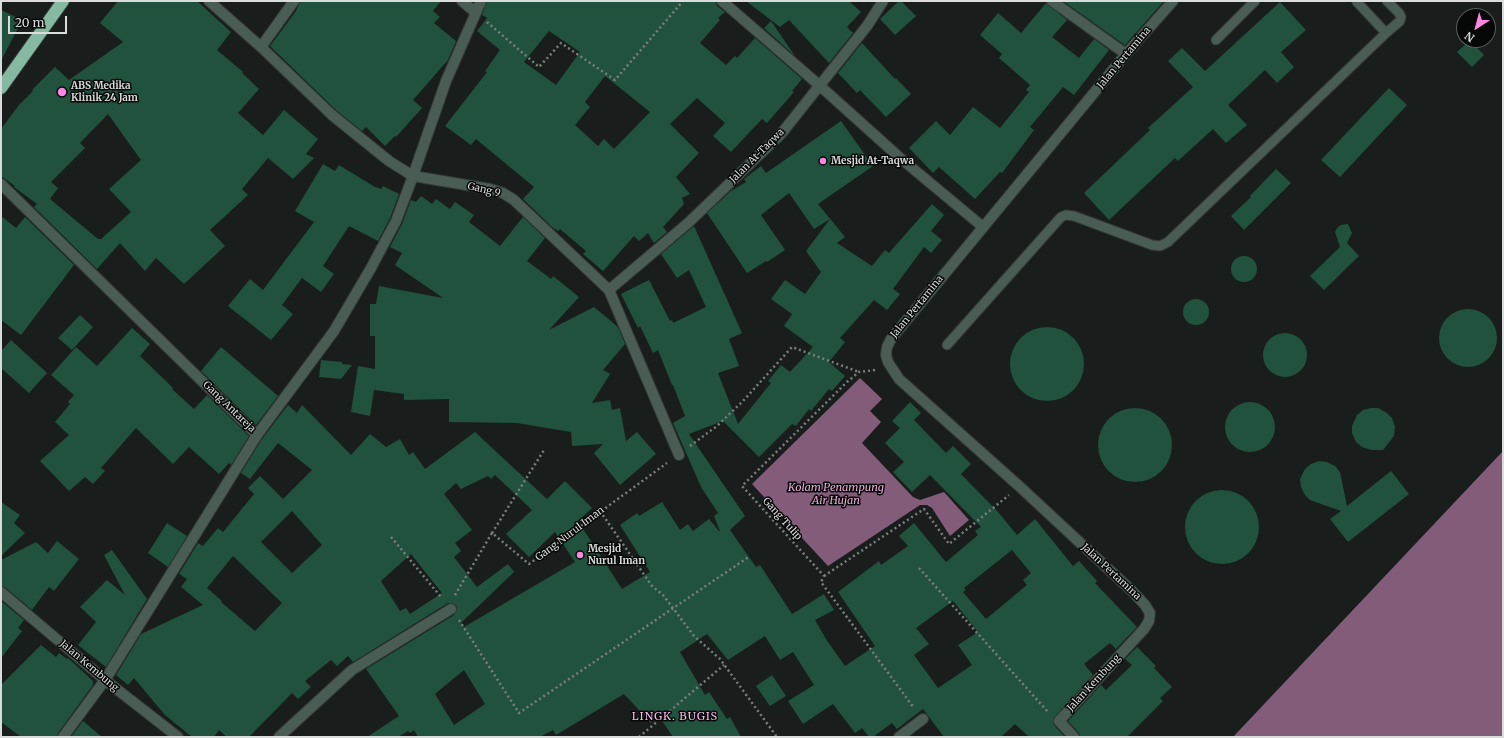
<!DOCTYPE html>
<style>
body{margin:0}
#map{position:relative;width:1504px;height:738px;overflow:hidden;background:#191e1c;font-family:Merriweather,serif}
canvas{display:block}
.frame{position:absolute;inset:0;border:2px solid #d9dcdb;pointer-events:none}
.north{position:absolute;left:1456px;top:8px;width:40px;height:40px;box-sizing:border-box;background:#060807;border:1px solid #5a5d5c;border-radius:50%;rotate:216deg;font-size:11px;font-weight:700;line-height:16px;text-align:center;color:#d9dcdb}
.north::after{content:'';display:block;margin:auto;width:14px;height:18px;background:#fd86e3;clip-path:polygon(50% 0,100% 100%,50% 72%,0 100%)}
.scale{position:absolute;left:8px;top:16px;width:59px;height:18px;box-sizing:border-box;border:2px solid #d9dcdb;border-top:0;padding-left:5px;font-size:12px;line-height:14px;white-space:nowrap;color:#d9dcdb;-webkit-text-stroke:3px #060807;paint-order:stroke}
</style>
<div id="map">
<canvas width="1504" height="738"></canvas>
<div class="frame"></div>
<div class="north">N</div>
<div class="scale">20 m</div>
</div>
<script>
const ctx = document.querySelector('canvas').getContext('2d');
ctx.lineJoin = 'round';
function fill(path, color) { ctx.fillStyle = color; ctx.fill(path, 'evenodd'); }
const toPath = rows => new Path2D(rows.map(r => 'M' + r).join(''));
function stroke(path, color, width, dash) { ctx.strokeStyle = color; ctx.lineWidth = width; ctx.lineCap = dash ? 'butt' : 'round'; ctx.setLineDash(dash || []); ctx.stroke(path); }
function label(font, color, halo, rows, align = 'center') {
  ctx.font = font + ' Merriweather,serif'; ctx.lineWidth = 3; ctx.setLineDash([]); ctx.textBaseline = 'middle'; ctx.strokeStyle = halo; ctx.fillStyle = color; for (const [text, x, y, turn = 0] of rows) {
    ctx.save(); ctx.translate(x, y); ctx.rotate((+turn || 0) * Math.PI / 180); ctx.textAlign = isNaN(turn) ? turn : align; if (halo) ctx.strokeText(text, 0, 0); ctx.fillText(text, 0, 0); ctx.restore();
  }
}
fill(toPath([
 [860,378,882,399,870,411,881,422,862,443,913,497,920,500,944,492,969,520,950,536,932,508,927,505,920,505,828,566,752,484],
 [1503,451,1503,737,1233,737]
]), '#825c79');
fill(toPath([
 [118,1,197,1,231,32,217,50,243,72,242,73,259,89,238,113,263,135,284,110,318,139,306,154,314,158,293,179,268,158,242,189,248,195,210,230,225,246,184,284,156,258,145,271,120,243,97,269,34,207,37,204,14,187,15,186,1,176,1,129,19,105,33,91,32,90,55,67,69,80,123,42,100,23],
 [108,114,141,160,109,189,131,212,101,239,98,239,50,199,58,188,51,182,85,148,80,143],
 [300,1,441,1,433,11,440,17,434,23,456,41,448,60,413,100,422,108,396,137,395,136,385,146,366,127,362,131,336,110,270,46,296,11],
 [487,1,716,1,717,6,725,12,718,18,720,20,700,43,726,65,735,56,737,58,755,38,802,79,792,91,794,92,767,123,762,119,731,152,713,136,725,123,697,98,670,124,699,153,676,177,690,194,682,198,684,204,663,227,667,232,654,243,648,233,639,241,634,236,603,271,583,254,586,251,560,229,558,231,552,227,523,199,534,187,476,139,471,145,445,126,487,72,485,71,500,50,477,31,487,18,482,15],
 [549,31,580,52,556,85,524,62],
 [605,76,650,112,614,149,604,139,598,146,575,125,590,107,585,102],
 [746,1,849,1,861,12,847,27,853,33,829,63,789,20,780,27],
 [899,1,901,1,916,16,895,35,880,19],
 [1063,1,1164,1,1125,45],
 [1280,2,1306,30,1281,52,1294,67,1277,83,1265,70,1228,105,1247,125,1226,143,1213,129,1178,161,1175,158,1109,220,1084,193,1150,130,1148,128,1193,87,1168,61,1182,48,1205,71],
 [1046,3,1067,20,1052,37,1079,58,1094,39,1109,50,1074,95,1063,87,1030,127,1034,130,1002,173,1000,172,975,199,939,167,933,173,909,148,936,121,950,135,973,107,1000,128,1029,92,1026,90,1030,85,999,58,1002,54,980,35,998,13,1021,33],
 [1,10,22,20,1,61],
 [771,21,795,56,764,28],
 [1470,40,1484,55,1472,67,1457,52],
 [862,43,895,79,896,78,911,94,886,117,860,90,857,93,838,73],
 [1389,88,1407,105,1340,177,1321,160],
 [841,121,873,166,818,204,845,237,837,243,872,266,885,250,889,253,932,204,944,215,931,231,942,240,931,253,924,247,893,289,900,294,887,310,874,300,840,338,845,342,829,362,845,376,832,391,829,389,811,411,809,409,796,426,792,424,759,457,723,421,689,434,745,516,730,530,756,567,760,565,792,614,824,594,834,610,815,620,826,639,845,666,875,646,838,592,879,561,881,565,908,546,899,536,914,523,946,562,978,535,975,531,981,527,930,475,912,492,893,472,904,462,885,443,900,428,892,421,910,402,921,413,914,420,946,453,953,446,971,464,961,474,998,512,1017,535,1035,519,1073,566,1079,561,1097,581,1095,583,1137,627,1116,649,1110,643,1084,664,1093,675,1053,719,1054,725,1065,737,1029,737,1015,724,1001,737,944,737,923,709,897,729,892,723,873,737,869,737,862,728,855,733,833,704,803,724,788,701,814,685,793,652,780,660,765,636,728,660,707,634,680,652,705,695,709,692,727,719,730,717,741,737,673,737,658,715,651,723,624,694,556,735,553,730,540,737,418,737,414,730,410,733,408,731,398,737,367,737,399,716,366,669,454,615,457,608,456,605,451,603,448,603,353,662,348,656,337,666,331,660,305,681,311,687,298,699,292,693,249,737,227,737,219,730,214,737,192,737,165,715,134,678,128,685,116,675,141,634,203,605,181,587,187,579,179,574,198,543,203,546,218,528,223,532,254,494,248,488,260,476,283,499,312,470,278,443,250,479,241,473,262,439,288,405,297,413,302,405,351,455,370,434,386,447,400,439,409,455,413,452,425,469,475,432,547,499,565,481,592,508,578,521,622,589,650,572,620,525,637,513,639,516,662,502,680,530,688,524,693,531,709,519,719,531,720,531,714,516,718,513,701,487,673,423,685,416,673,385,672,385,658,350,653,353,640,326,638,328,621,294,649,280,670,321,672,320,673,323,706,307,689,270,677,278,661,254,694,226,742,333,729,339,739,366,718,373,738,424,771,383,768,381,781,365,790,372,813,347,784,326,792,314,771,299,785,280,805,294,821,272,806,251,830,219,814,229,789,193,761,215,785,250,767,262,766,261,747,273,707,213,731,191,746,182,744,179,761,166,766,173],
 [495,475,532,510,506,534,529,557,555,532,575,562,464,627,461,623,514,572,508,564,477,587,454,557,461,551,455,543,472,530,444,494,456,483,461,489,488,476,491,479],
 [292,511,322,545,292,573,261,542],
 [1012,550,1031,573,1023,580,1027,585,986,619,963,592,966,590,964,588],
 [411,554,442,593,410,614,406,608,400,611,381,581],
 [233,556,282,603,255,631,221,602,222,601,207,588],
 [953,601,978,632,958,645,972,665,938,688,914,655,929,644,916,628],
 [464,670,485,704,454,725,435,694],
 [323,164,335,171,339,165,375,187,381,189,383,186,399,194,390,218,378,241,349,226,323,266,334,274,321,292,302,278,282,305,293,314,271,340,228,306,250,279,263,290,314,222,295,211],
 [1276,169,1291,183,1244,230,1231,216,1251,197,1250,196],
 [421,196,432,204,436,199,450,209,455,202,474,215,469,222,500,246,523,217,545,238,527,261,551,279,553,276,579,297,549,330,594,307,618,327,625,344,603,370,610,374,592,403,610,400,612,410,620,408,626,441,637,432,656,454,620,485,594,453,603,444,572,446,571,432,517,423,449,422,449,399,404,400,404,394,374,390,370,416,351,412,358,366,375,369,375,336,370,336,370,304,376,304,379,286,443,298,395,265,402,253,390,247,402,224,411,200,416,202],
 [1,216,16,228,25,217,74,265,21,335,1,320],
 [1348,224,1352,233,1347,243,1359,256,1324,290,1310,276,1340,247,1335,232,1337,228,1341,225],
 '1231 269a13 13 0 1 1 26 0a13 13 0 1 1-26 0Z',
 '1183 312a13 13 0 1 1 26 0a13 13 0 1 1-26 0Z',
 '1439 338a29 29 0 1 1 58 0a29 29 0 1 1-58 0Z',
 [80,315,93,327,72,350,58,338],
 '1010 364a37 37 0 1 1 74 0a37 37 0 1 1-74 0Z',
 [132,328,150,344,140,356,173,388,172,389,194,409,207,395,249,436,231,465,229,463,219,474,189,447,173,464,136,428,101,468,105,471,93,484,85,477,69,491,40,461,69,435,55,422,70,404,68,402,74,395,51,375,76,347,97,366],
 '1263 355a22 22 0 1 1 44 0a22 22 0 1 1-44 0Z',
 [11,340,47,373,29,393,1,368,1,351],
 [221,347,278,396,256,425,201,371],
 [321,360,342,362,342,364,352,365,341,379,319,377],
 '1225 427a25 25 0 1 1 50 0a25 25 0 1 1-50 0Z',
 '1098 445a37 37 0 1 1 74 0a37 37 0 1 1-74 0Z',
 [1371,408,1378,408,1387,413,1392,418,1395,427,1394,436,1383,450,1371,450,1362,447,1356,442,1352,433,1352,426,1357,415,1363,410],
 [1319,461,1327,462,1335,466,1340,472,1347,506,1391,471,1409,494,1348,542,1330,519,1341,511,1310,500,1305,495,1301,487,1300,479,1305,469,1311,464],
 '1185 527a37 37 0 1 1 74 0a37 37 0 1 1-74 0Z',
 [1,502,20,515,14,523,25,533,1,556],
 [167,523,187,536,168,567,148,553],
 [57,541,79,559,54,591,49,587,32,610,5,587,1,586,1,560,36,542,48,553],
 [112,550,147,599,106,667,78,645,96,622,80,607,107,580,125,595,104,555],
 [1,601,24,620,18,628,22,631,1,658],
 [41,645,56,657,59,653,67,659,68,658,93,681,93,685,58,733,57,737,21,737,1,722,1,685],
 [1137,647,1156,666,1154,668,1172,687,1160,698,1163,701,1127,737,1080,737,1079,733,1068,721,1101,685,1106,690,1132,665,1125,659],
 [772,675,786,696,770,706,756,686],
 [83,721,102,737,71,737]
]), '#20523e');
const lane = toPath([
 [1357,2,1386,33],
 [1216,40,1255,1],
 [947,345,1061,217,1066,215,1074,216,1152,245,1160,246,1168,242,1386,33,1400,21,1401,17,1399,13,1387,1]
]);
const street = toPath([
 [209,1,261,47,332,115,389,161,413,176,490,189,503,193,514,200,609,290,679,455],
 [462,1,476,13],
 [722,1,819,85,899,157,983,227],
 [1052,1,1126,54],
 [261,47,294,1],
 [1,184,257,435],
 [609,290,688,223,781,134,867,26,883,1],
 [1,592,105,680,178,737],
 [63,737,105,680,257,435,334,331,371,268,396,221,413,176,446,81,481,1],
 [279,737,352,670,451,609],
 [899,737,923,719],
 [1074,737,1059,721,1144,629,1149,621,1150,613,1145,605,1132,591,1019,486,899,379,888,362,886,355,887,347,891,339,1126,54,1173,1]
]);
const highway = toPath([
 [1,88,63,1]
]);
stroke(lane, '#343937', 11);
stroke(street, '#343937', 12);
stroke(highway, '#343937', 14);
stroke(toPath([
 [487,22,539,67,561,43,615,80,683,1],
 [875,370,859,372,847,382,742,486,824,576,821,582,914,708],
 [690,446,717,426,743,401,792,347,859,372],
 [600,511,652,586,663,595,694,636,720,659,777,737],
 [492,533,544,450],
 [391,537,441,597],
 [919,568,1048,712],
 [824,576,924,509,949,544,1009,495],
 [455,595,492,533,529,564,667,463],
 [459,620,519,713,750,556],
 [639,737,724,665]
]), '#7b7f7d', 2.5, [2, 3]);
stroke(lane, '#495d54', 9);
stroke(street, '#495d54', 10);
stroke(highway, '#85b9a1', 12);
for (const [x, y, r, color] of [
 [62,92,5,"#fd86e3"],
 [823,161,4,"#fd86e3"],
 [580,555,4,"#fd86e3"]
]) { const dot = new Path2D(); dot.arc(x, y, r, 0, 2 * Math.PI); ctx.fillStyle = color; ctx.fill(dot); stroke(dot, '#060807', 1.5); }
label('10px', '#d9dcdb', '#060807', [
 ["Jalan Pertamina",1124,58,-50],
 ["Jalan At-Taqwa",757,156,-45],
 ["Gang 9",484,190,13],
 ["Jalan Pertamina",917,307,-51],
 ["Gang Antareja",229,407,44],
 ["Gang Tulip",782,519,48],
 ["Gang Nurul Iman",570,534,-37],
 ["Jalan Pertamina",1111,572,43],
 ["Jalan Kembung",89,666,40],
 ["Jalan Kembung",1094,683,-47]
]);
label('bold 10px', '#d9dcdb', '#060807', [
 ["ABS Medika",71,86],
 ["Klinik 24 Jam",71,98],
 ["Mesjid At-Taqwa",831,161],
 ["Mesjid",588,549],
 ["Nurul Iman",588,561]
], 'left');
label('italic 11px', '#eaacda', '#060807', [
 ["Kolam Penampung",836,488],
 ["Air Hujan",836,501]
]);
ctx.letterSpacing = '1px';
label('11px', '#f9b6e8', '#060807', [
 ["LINGK. BUGIS",675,717]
]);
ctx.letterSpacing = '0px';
</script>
